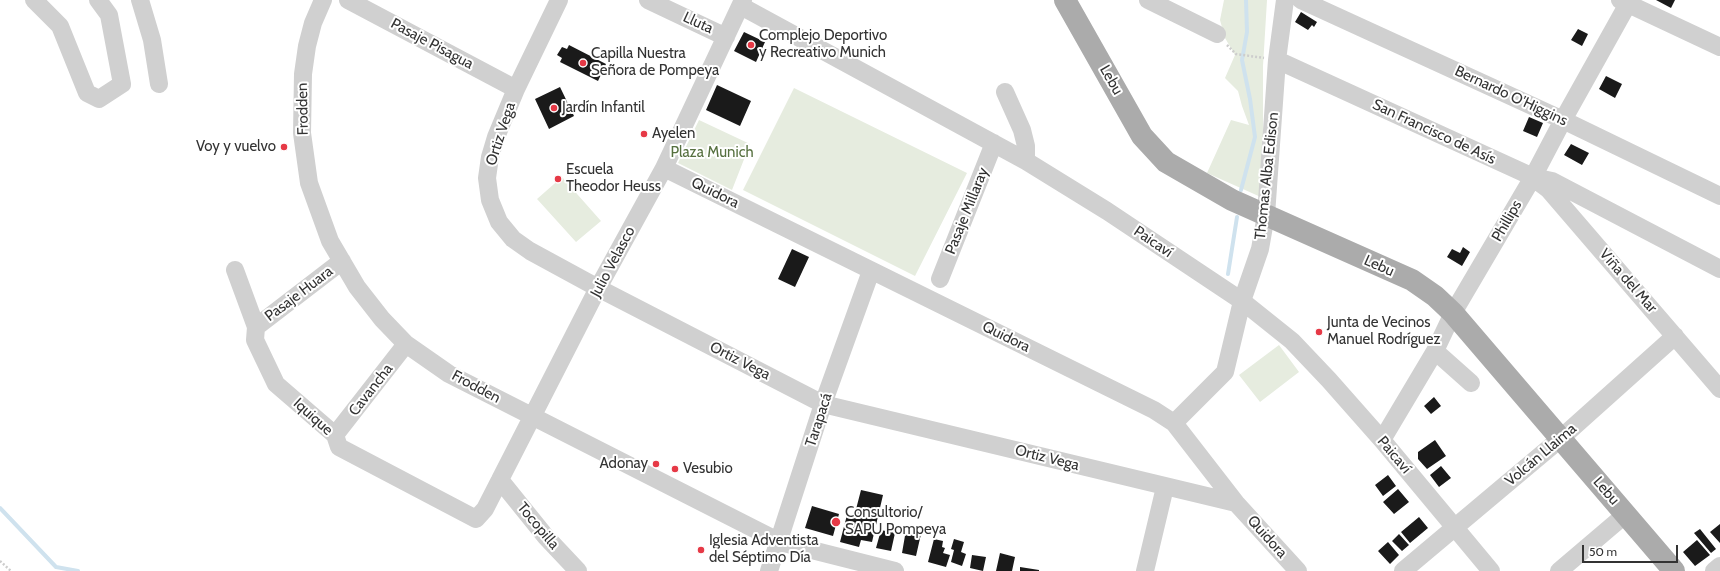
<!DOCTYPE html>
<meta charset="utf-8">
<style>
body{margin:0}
#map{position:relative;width:1720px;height:571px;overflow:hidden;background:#fff;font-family:Cabin,sans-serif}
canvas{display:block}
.scale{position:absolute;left:1582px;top:545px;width:96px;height:18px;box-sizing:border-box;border:2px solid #333;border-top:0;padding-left:5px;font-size:12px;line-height:14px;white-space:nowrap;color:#333;-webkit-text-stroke:3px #fff;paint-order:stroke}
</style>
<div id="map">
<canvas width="1720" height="571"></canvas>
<div class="scale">50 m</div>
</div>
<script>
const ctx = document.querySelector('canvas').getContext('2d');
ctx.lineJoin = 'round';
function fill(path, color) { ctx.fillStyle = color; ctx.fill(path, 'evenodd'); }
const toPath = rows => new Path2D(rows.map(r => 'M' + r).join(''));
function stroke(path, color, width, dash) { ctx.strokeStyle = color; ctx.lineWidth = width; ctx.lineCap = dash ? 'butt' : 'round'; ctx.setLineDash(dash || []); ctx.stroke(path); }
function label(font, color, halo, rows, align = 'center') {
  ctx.font = font + ' Cabin,sans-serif'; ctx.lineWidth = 4; ctx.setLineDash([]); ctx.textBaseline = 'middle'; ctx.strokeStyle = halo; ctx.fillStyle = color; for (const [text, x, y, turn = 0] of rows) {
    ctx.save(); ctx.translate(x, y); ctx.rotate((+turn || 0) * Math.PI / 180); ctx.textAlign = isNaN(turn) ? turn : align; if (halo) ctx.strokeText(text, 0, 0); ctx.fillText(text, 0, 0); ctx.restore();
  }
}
fill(toPath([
 [1224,0,1267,0,1263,66,1263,198,1207,173,1231,120,1249,125,1242,106,1238,91,1225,78,1235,55,1225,38,1220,20],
 [794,88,967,173,915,276,743,190],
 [699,120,750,144,732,190,678,163],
 [562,177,601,221,576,242,537,199],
 [1279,345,1299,372,1260,402,1239,375]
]), '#e6ecdf');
stroke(toPath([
 [1241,190,1255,137,1250,99,1242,60,1247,32,1246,0],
 [1228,274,1237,217],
 [0,508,56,567,78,571]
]), '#cfe2ee', 4);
fill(toPath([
 [1656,0,1675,0,1671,8],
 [1301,12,1317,22,1314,27,1312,25,1308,30,1295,22],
 [1578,29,1588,34,1582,46,1571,40],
 [744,32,765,42,756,62,734,51],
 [569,45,606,64,598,81,560,62,562,58,557,55,562,47,567,49],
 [1606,76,1622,84,1615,98,1599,89],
 [717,85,751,101,740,126,706,110],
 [560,87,574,116,549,129,535,99],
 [1529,117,1543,123,1537,137,1523,131],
 [1571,144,1589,153,1582,165,1564,155],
 [1463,247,1470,252,1462,266,1447,257,1452,249,1460,253],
 [792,249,809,257,795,287,778,279],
 [1434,397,1441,406,1431,414,1424,406],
 [1435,440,1446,456,1427,469,1418,459,1418,452],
 [1441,466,1451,478,1439,487,1430,475],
 [1388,475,1396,486,1383,496,1375,485],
 [1398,489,1409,502,1394,514,1383,502],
 [861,490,883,495,872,542,861,540,859,547,840,542,847,515,854,517],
 [812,506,839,514,833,536,805,528],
 [1419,517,1428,528,1410,543,1401,532],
 [1720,524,1720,543,1710,532],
 [1700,529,1716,549,1711,553,1694,533],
 [881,530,895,533,891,551,876,548],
 [906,530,921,534,916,556,902,553],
 [1399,534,1409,545,1402,551,1392,541],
 [934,539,943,541,942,547,945,548,943,553,950,555,946,567,928,562],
 [954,539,964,542,961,552,966,554,962,566,951,562,954,550,951,549],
 [1697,540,1710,555,1695,566,1683,552],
 [1388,542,1399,555,1390,564,1378,551],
 [1000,553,1015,557,1012,571,996,571],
 [972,555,986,557,983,571,970,568],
 [1020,567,1039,570,1039,571,1020,571]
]), '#1a1a1a');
stroke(toPath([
 [1227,45,1236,54,1264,58],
 [0,561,11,571]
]), '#cdcdcd', 2.5, [2, 2]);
stroke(toPath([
 [34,0,60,26,87,93,99,99,122,84,109,15,98,0],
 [140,0,152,40,159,84],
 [323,0,313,23,307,46,303,74,302,133,309,183,330,241,357,287,382,319,406,344,449,374,780,542,895,571],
 [348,0,516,89],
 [559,0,516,89,496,137,490,157,487,178,490,200,499,222,513,239,530,251,598,288,823,404,1236,503],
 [648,0,726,37],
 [1148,0,1217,34],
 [1301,0,1563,120,1720,196],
 [1620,0,1720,47],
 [741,6,1026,161,1107,211,1242,301,1292,341,1329,380,1382,440,1491,571],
 [1277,60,1533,177,1552,181,1720,269],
 [1005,92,1022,130,1026,146,1026,161],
 [664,168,1154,410,1174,423,1236,503,1298,571],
 [1536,180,1548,189,1720,389],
 [235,270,256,327,255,340,276,384,335,435,339,447,476,519,485,509,598,288,664,168,743,0],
 [940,279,994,143],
 [256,327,342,261],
 [1435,351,1471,383],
 [1174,423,1225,372,1242,301,1260,249,1266,215,1277,60,1285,0],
 [335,435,406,344],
 [1382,440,1435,351,1453,313,1533,177,1563,120,1630,0],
 [500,480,546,537,578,571],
 [769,571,823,404,871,271],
 [1145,571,1165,487],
 [1403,571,1560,439,1675,336],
 [1559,571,1626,514],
 [1714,571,1720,566]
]), '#d0d0d0', 18);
stroke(toPath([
 [1065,0,1142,136,1166,162,1232,200,1412,280,1435,296,1453,313,1674,571]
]), '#ababab', 22);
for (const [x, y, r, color] of [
 [751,45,4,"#e63946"],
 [583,63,4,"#e63946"],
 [554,108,4,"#e63946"],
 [644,134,4,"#e63946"],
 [284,147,4,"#e63946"],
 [558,179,4,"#e63946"],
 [1319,332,4,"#e63946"],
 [656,464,4,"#e63946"],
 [675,469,4,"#e63946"],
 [836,522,5,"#e63946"],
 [701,550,4,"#e63946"]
]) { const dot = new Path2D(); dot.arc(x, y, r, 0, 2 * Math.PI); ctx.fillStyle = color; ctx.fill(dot); stroke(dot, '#fff', 1.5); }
label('15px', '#333', '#fff', [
 ["Lluta",698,23,25],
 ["Pasaje Pisagua",432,44,28],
 ["Lebu",1111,80,60],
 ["Bernardo O'Higgins",1511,96,25],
 ["Frodden",303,109,-91],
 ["San Francisco de Asís",1434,132,25],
 ["Ortiz Vega",501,134,-72],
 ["Thomas Alba Edison",1267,176,-84],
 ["Quidora",715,193,26],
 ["Pasaje Millaray",967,211,-68],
 ["Phillips",1507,221,-60],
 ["Paicaví",1153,242,34],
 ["Julio Velasco",613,262,-62],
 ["Lebu",1379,266,24],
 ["Viña del Mar",1628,281,49],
 ["Pasaje Huara",299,294,-37],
 ["Quidora",1006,337,26],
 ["Ortiz Vega",740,361,27],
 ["Frodden",476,387,28],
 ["Cavancha",371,390,-52],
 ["Iquique",313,417,42],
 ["Tarapacá",819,420,-72],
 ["Paicaví",1394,455,50],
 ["Volcán Llaima",1541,455,-40],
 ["Ortiz Vega",1047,458,14],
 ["Lebu",1606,491,49],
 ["Tocopilla",538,526,50],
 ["Quidora",1267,537,48]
]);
label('15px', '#333', '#fff', [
 ["Complejo Deportivo",759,36],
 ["y Recreativo Munich",759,53],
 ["Capilla Nuestra",591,54],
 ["Señora de Pompeya",591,71],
 ["Jardín Infantil",562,108],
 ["Ayelen",652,134],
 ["Voy y vuelvo",276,147,"right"],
 ["Escuela",566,170],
 ["Theodor Heuss",566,187],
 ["Junta de Vecinos",1327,323],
 ["Manuel Rodríguez",1327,340],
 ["Adonay",648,464,"right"],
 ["Vesubio",683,469],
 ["Consultorio/",845,513],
 ["SAPU Pompeya",845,530],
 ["Iglesia Adventista",709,541],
 ["del Séptimo Día",709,558]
], 'left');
label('15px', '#56703f', '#fff', [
 ["Plaza Munich",712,153]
]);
</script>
